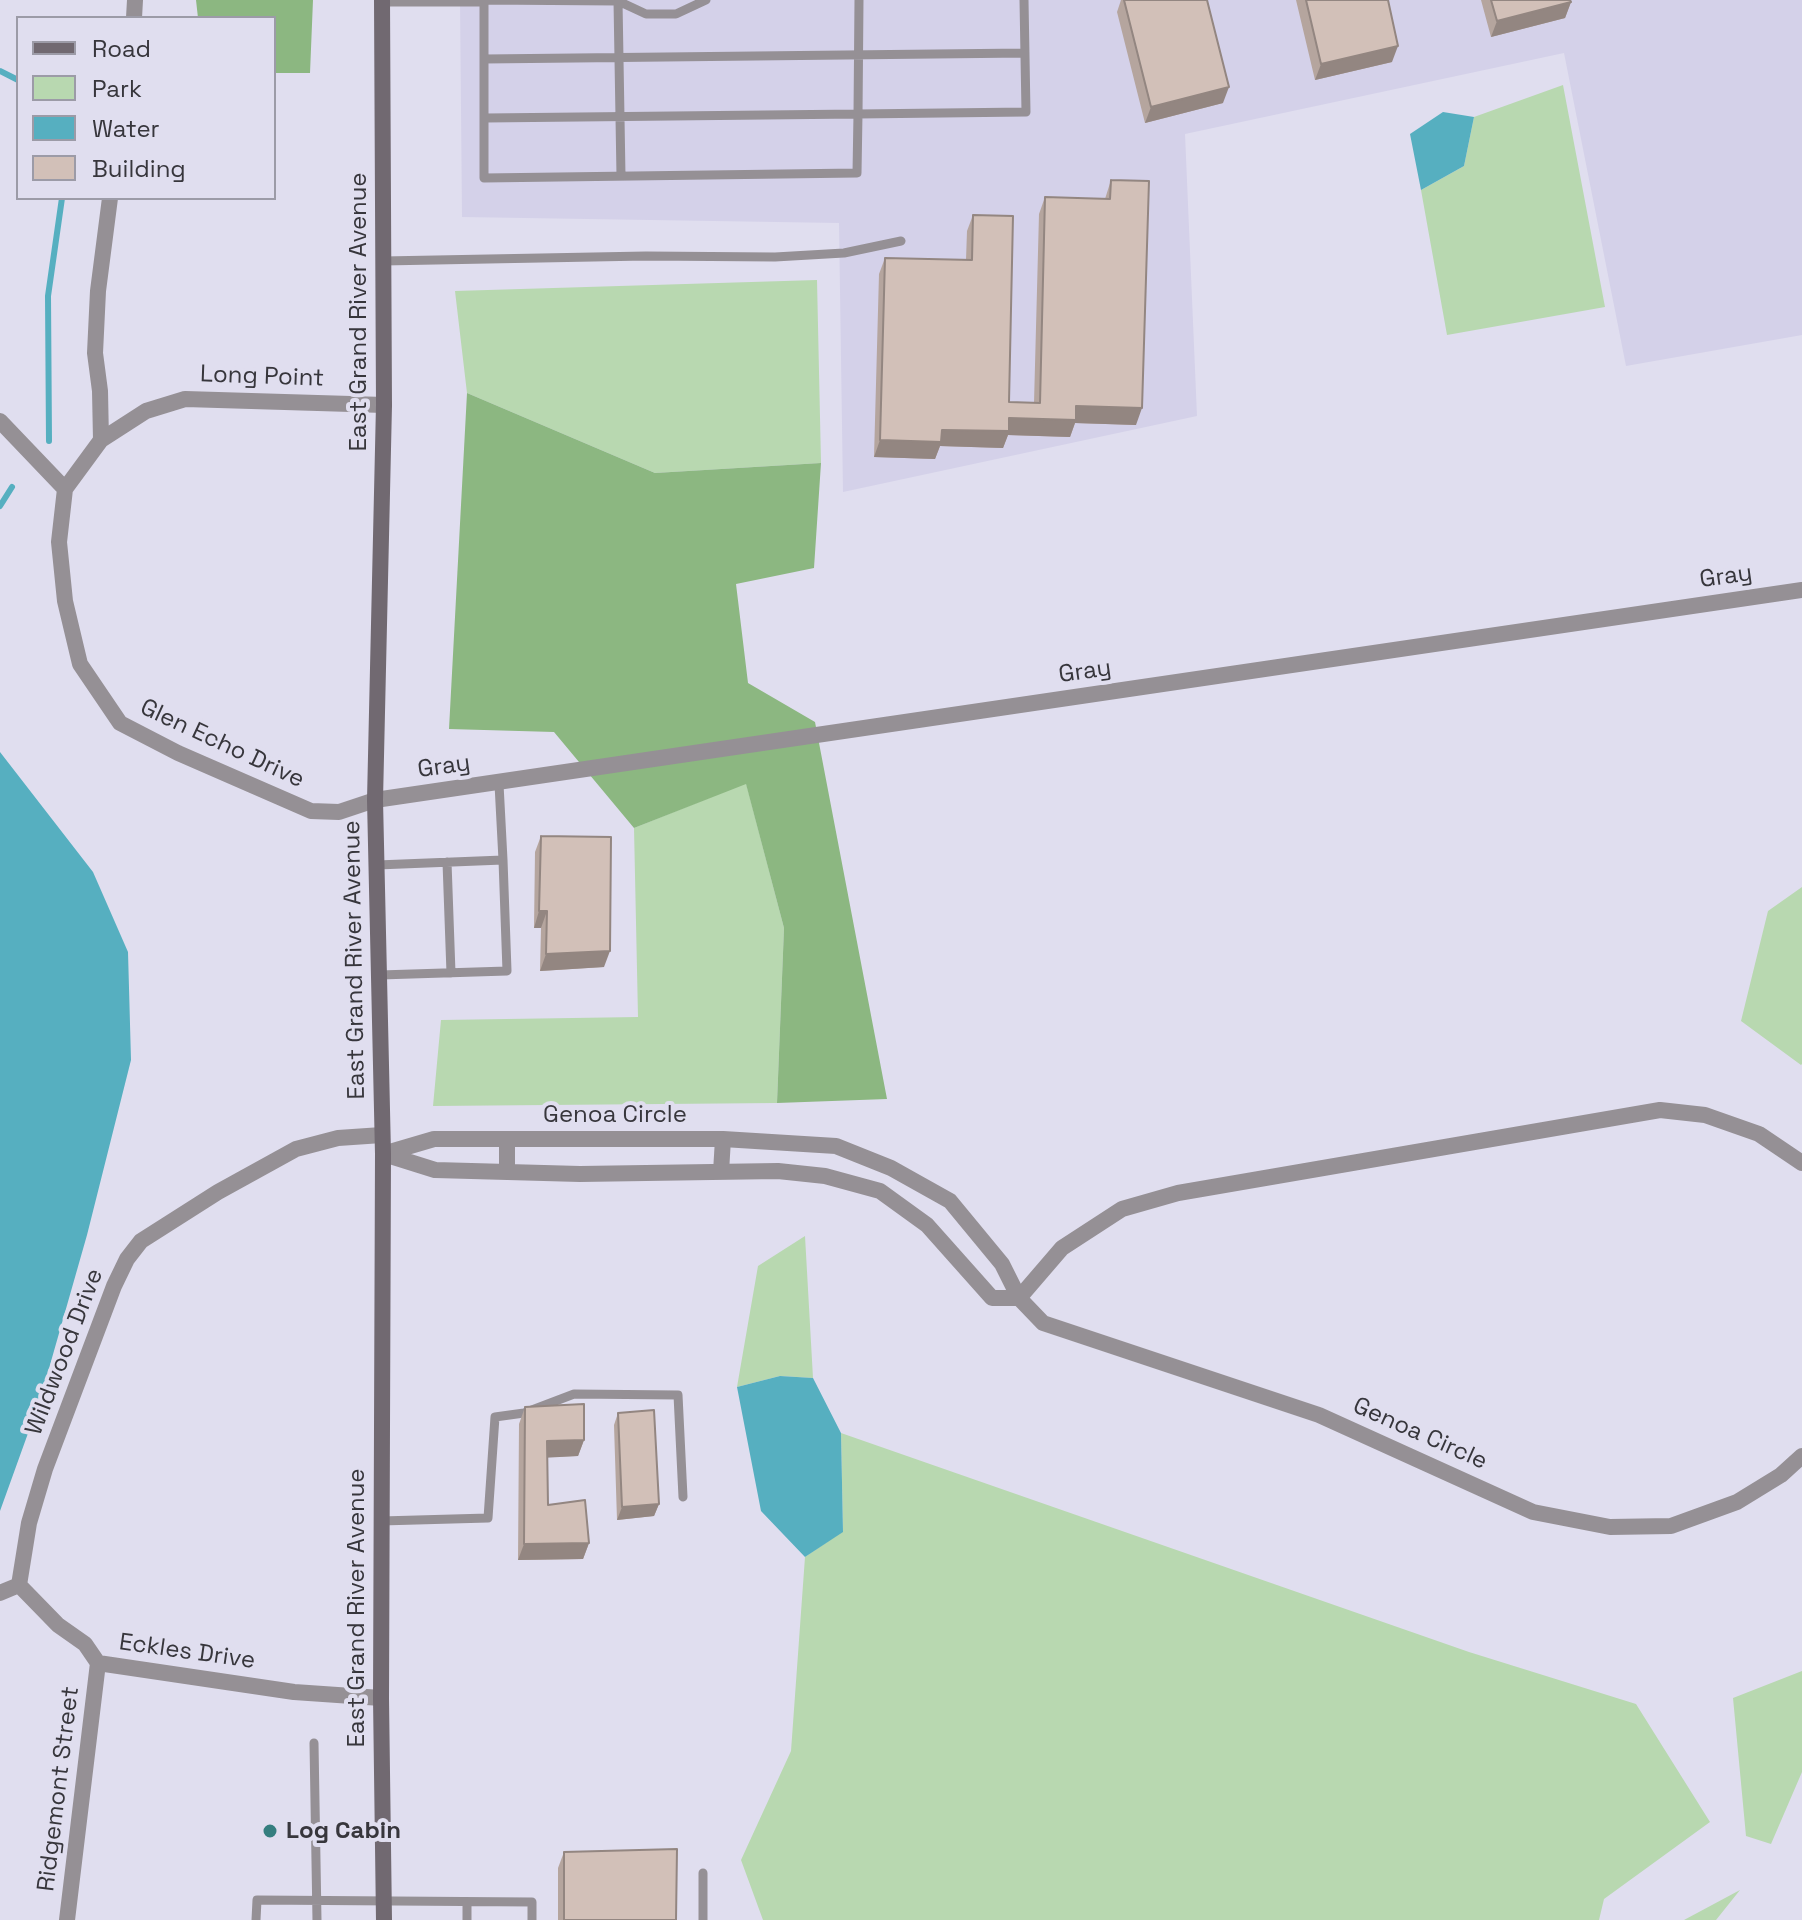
<!DOCTYPE html>
<style>
body{margin:0}
#map{position:relative;width:1802px;height:1920px;overflow:hidden;background:#e0deef;font-family:"Space Grotesk",sans-serif}
canvas{display:block}
.legend{position:absolute;left:16px;top:16px;width:260px;height:184px;box-sizing:border-box;background:#e0deef;border:2px solid #9c9ba7;margin:0;padding:10px 14px;list-style:none;font-size:24px;color:#37363c}
.legend li{display:flex;align-items:center;gap:16px;height:40px}
.legend b{width:40px;border:2px solid #9c9ba7}
</style>
<div id="map">
<canvas width="1802" height="1920"></canvas>
<ul class="legend">
<li><b style="height:10px;background:#716971"></b>Road</li>
<li><b style="height:22px;background:#b8d8b0"></b>Park</li>
<li><b style="height:22px;background:#56afc0"></b>Water</li>
<li><b style="height:22px;background:#d2c0b8"></b>Building</li>
</ul>
</div>
<script>
const ctx = document.querySelector('canvas').getContext('2d');
ctx.lineJoin = 'round';
function fill(path, color) { ctx.fillStyle = color; ctx.fill(path, 'evenodd'); }
const toPath = rows => new Path2D(rows.map(r => 'M' + r).join(''));
function stroke(path, color, width, dash) { ctx.strokeStyle = color; ctx.lineWidth = width; ctx.lineCap = dash ? 'butt' : 'round'; ctx.setLineDash(dash || []); ctx.stroke(path); }
function label(font, color, halo, rows, align = 'center') {
  ctx.font = font + ' "Space Grotesk",sans-serif'; ctx.lineWidth = 8; ctx.setLineDash([]); ctx.textBaseline = 'middle'; ctx.strokeStyle = halo; ctx.fillStyle = color; for (const [text, x, y, turn = 0] of rows) {
    ctx.save(); ctx.translate(x, y); ctx.rotate((+turn || 0) * Math.PI / 180); ctx.textAlign = isNaN(turn) ? turn : align; if (halo) ctx.strokeText(text, 0, 0); ctx.fillText(text, 0, 0); ctx.restore();
  }
}
fill(toPath([
 [460,0,1802,0,1802,335,1626,366,1564,53,1185,134,1197,416,843,492,839,223,462,217]
]), '#d4d1e9');
fill(toPath([
 [1563,85,1605,307,1447,335,1421,190,1464,166,1474,117],
 [817,280,821,463,655,473,467,393,455,291],
 [746,783,784,928,777,1103,433,1106,441,1020,638,1017,634,828],
 [1802,887,1802,1064,1801,1065,1741,1021,1768,911],
 [805,1236,813,1378,780,1376,737,1387,758,1266],
 [841,1433,1469,1652,1636,1704,1710,1822,1604,1899,1599,1920,763,1920,741,1860,791,1751,805,1557,843,1531],
 [1802,1671,1802,1772,1771,1844,1746,1836,1733,1698],
 [1740,1890,1716,1920,1684,1920]
]), '#b8d8b0');
fill(toPath([
 [196,0,313,0,310,73,274,73,274,18,198,18],
 [467,393,655,473,821,463,814,568,736,584,748,683,815,722,887,1099,777,1103,784,928,746,784,634,828,554,732,449,729]
]), '#8cb781');
fill(toPath([
 [1443,112,1474,117,1464,166,1421,190,1410,134],
 [0,752,93,872,128,952,131,1060,87,1235,40,1400,0,1511],
 [780,1376,813,1378,841,1433,843,1532,805,1557,761,1511,737,1387]
]), '#56afc0');
stroke(toPath([
 [0,71,18,80],
 [49,441,48,296,62,198],
 [0,506,12,487]
]), '#56afc0', 6);
stroke(toPath([
 [484,0,618,1,646,14,676,14,706,0],
 [618,1,621,176],
 [382,2,484,2,484,178,857,173,858,114,1026,112,1024,0],
 [485,59,1025,53],
 [486,118,858,114,859,0],
 [383,261,646,256,775,257,844,253,901,241],
 [447,862,451,973],
 [377,865,503,860,499,784],
 [380,975,507,971,503,860],
 [381,1521,488,1518,495,1417,524,1413,574,1394,678,1395,683,1497],
 [314,1743,317,1920],
 [703,1873,703,1920],
 [256,1920,257,1900,532,1902,532,1920],
 [467,1920,467,1904]
]), '#959095', 9);
stroke(toPath([
 [134,18,135,0],
 [110,198,98,291,95,353,100,391,101,440,65,489,59,542,65,601,80,664,120,723,178,753,311,811,339,812,375,800,1802,590],
 [0,421,65,489],
 [101,440,146,411,185,399,384,405],
 [507,1139,507,1172],
 [383,1154,434,1139,723,1139,836,1146,891,1168,950,1201,1002,1264,1019,1298,1043,1323,1319,1415,1533,1512,1610,1527,1671,1526,1737,1502,1781,1475,1802,1456],
 [384,1154,435,1170,580,1174,778,1171,825,1176,880,1191,927,1225,992,1298,1019,1298,1062,1248,1122,1209,1178,1193,1660,1110,1705,1115,1759,1134,1802,1163],
 [721,1172,723,1139],
 [19,1585,58,1625,85,1644,98,1663,294,1692,381,1698],
 [0,1593,19,1585,29,1523,45,1469,114,1286,127,1259,141,1241,218,1192,296,1149,338,1138,382,1135],
 [67,1920,98,1663]
]), '#959095', 16);
stroke(toPath([
 [382,0,384,405,375,800,383,1154,381,1698,384,1920]
]), '#716971', 16);
fill(toPath([
 [1121,0,1207,0,1223,103,1145,123,1117,12],
 [1296,0,1388,0,1392,62,1315,80],
 [1481,0,1570,0,1571,2,1565,18,1491,37],
 [1111,180,1136,425,1075,423,1070,437,1008,435,1003,448,940,446,935,459,874,457,879,274,885,258,966,260,967,231,973,215,1009,402,1034,403,1039,214,1045,197,1105,199],
 [541,836,604,967,540,971,541,928,534,928,535,852],
 [525,1407,584,1440,578,1456,547,1457,548,1505,589,1543,583,1559,518,1560,519,1424],
 [618,1413,659,1504,654,1516,617,1520,614,1425],
 [564,1852,676,1920,558,1920,558,1868]
]), '#b5a59e');
fill(toPath([
 [1571,2,1565,18,1491,37,1497,21],
 [1398,46,1392,62,1315,80,1321,64],
 [1229,87,1223,103,1145,123,1151,107],
 [1076,406,1142,408,1136,425,1075,423,1070,437,1008,435,1003,448,940,446,935,459,874,457,880,440],
 [539,911,547,911,541,928,534,928],
 [610,951,604,967,540,971,546,954],
 [584,1440,578,1456,541,1458,547,1441],
 [659,1504,654,1516,617,1520,622,1507],
 [589,1543,583,1559,518,1560,524,1544]
]), '#938681');
const building = toPath([
 [1124,0,1207,0,1229,87,1151,107,1124,0],
 [1306,0,1388,0,1398,46,1321,64,1306,0],
 [1491,0,1570,0,1571,2,1497,21,1491,0],
 [1111,180,1149,181,1142,408,1076,406,1076,420,1009,418,1009,431,942,430,941,442,880,440,885,258,972,260,973,215,1013,216,1009,402,1040,403,1045,197,1110,199,1111,180],
 [541,836,611,837,610,951,546,954,547,911,539,911,541,836],
 [584,1404,584,1440,547,1441,548,1505,585,1500,589,1543,524,1544,525,1407,584,1404],
 [654,1410,659,1504,622,1507,618,1413,654,1410],
 [677,1849,676,1920,564,1920,564,1852,677,1849]
]);
fill(building, '#d2c0b8');
stroke(building, '#938681', 2);
for (const [x, y, r, color] of [
 [270,1831,8,"#357e7f"]
]) { const dot = new Path2D(); dot.arc(x, y, r, 0, 2 * Math.PI); ctx.fillStyle = color; ctx.fill(dot); stroke(dot, '#e0deef', 3); }
label('24px', '#37363c', '#e0deef', [
 ["East Grand River Avenue",359,312,-90],
 ["Long Point",262,377,2],
 ["Gray",1726,577,-8],
 ["Gray",1085,672,-8],
 ["Glen Echo Drive",222,744,25],
 ["Gray",444,767,-8],
 ["East Grand River Avenue",355,960,-91],
 ["Genoa Circle",615,1115],
 ["Wildwood Drive",65,1352,-69],
 ["Genoa Circle",1420,1434,24],
 ["East Grand River Avenue",357,1608,-90],
 ["Eckles Drive",187,1652,8],
 ["Ridgemont Street",59,1789,-83]
]);
label('bold 24px', '#37363c', '#e0deef', [
 ["Log Cabin",286,1831]
], 'left');
</script>
